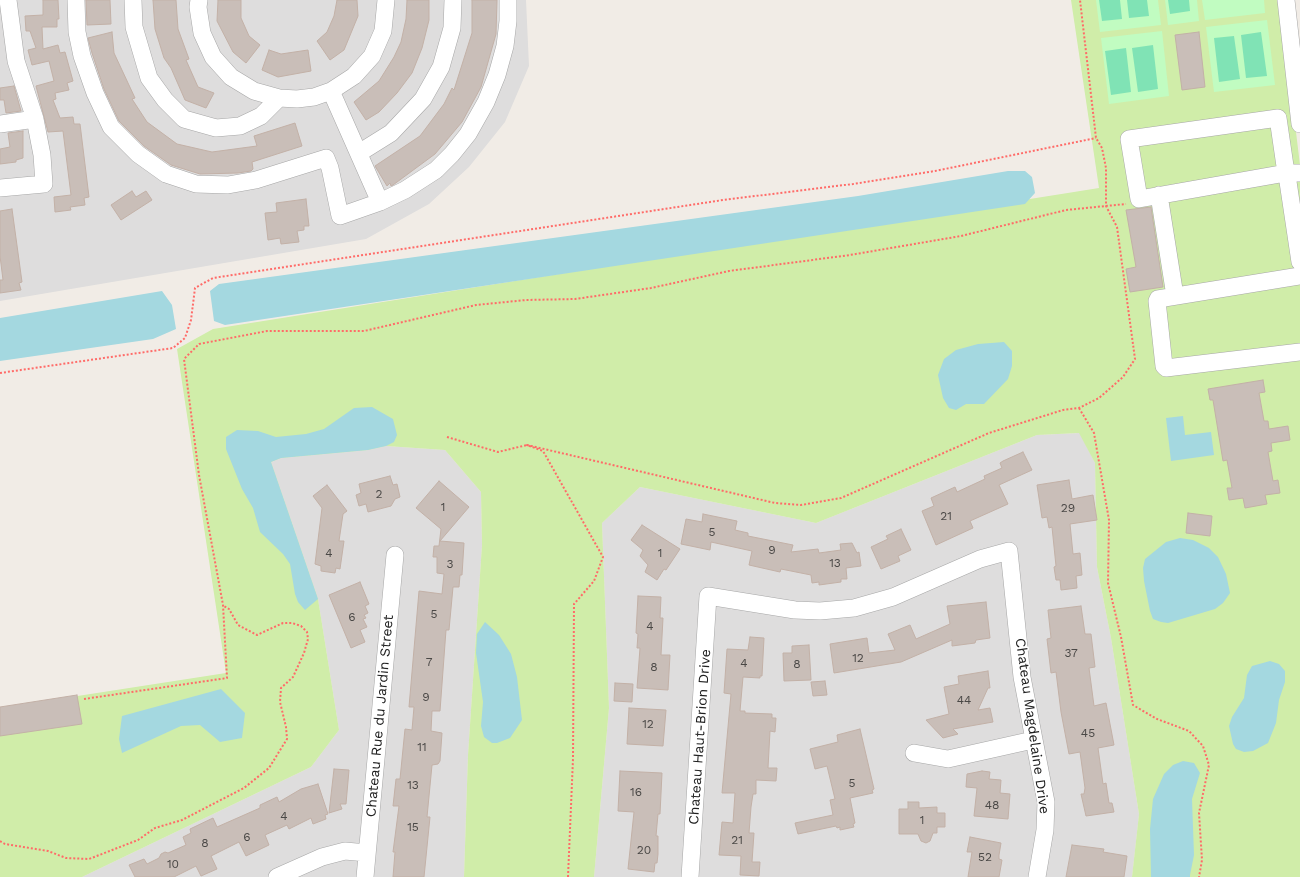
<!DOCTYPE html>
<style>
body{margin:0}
canvas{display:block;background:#f1ece6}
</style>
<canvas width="1300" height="877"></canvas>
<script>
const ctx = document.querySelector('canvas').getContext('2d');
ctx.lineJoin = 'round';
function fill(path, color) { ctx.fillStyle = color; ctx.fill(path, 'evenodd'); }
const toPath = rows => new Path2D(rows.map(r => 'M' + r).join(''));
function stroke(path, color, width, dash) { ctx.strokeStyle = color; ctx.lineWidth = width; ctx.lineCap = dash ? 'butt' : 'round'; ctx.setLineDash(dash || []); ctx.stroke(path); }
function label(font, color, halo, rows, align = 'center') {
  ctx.font = font + ' "Work Sans",sans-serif'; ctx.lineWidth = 3; ctx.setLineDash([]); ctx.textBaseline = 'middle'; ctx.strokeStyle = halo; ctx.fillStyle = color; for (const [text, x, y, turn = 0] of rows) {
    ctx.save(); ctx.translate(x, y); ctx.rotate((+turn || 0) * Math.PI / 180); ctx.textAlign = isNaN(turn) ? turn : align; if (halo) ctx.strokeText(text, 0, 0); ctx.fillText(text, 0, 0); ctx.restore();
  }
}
fill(toPath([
 [0,0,526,0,529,66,505,122,469,167,429,204,366,239,0,301],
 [1080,433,1095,463,1097,567,1111,638,1139,814,1132,877,594,877,609,708,602,523,640,487,816,523,1037,435],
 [386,446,445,450,481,492,482,545,468,755,464,877,82,877,311,767,339,730,318,599,271,462,281,458,368,450]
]), '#dedddd');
fill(toPath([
 [1071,0,1280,0,1300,165,1300,877,1132,877,1139,814,1111,638,1097,567,1095,463,1079,433,1037,435,816,523,640,487,602,523,609,708,594,877,464,877,468,755,482,545,481,492,445,450,386,446,368,450,281,458,271,462,318,599,339,730,311,767,82,877,0,877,0,708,226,673,177,349,213,329,1099,188]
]), '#d0eda9');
fill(toPath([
 [1096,0,1158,0,1161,25,1100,32],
 [1165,0,1197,0,1199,21,1168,25],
 [1202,0,1264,0,1265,13,1205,20],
 [1267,20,1275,85,1214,92,1206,27],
 [1162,31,1169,96,1109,104,1101,38]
]), '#c1fcc1');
fill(toPath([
 [1099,0,1120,0,1122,19,1102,21],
 [1127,0,1147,0,1149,16,1129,18],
 [1168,0,1189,0,1190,11,1170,14],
 [1261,32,1267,76,1246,78,1241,35],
 [1234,36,1240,79,1219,82,1214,38],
 [1153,45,1158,89,1138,92,1132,48],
 [1126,48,1131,92,1111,95,1105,51]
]), '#80e3b5');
fill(toPath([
 [1008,171,1025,171,1032,177,1035,193,1025,204,225,325,214,321,210,291,219,284,858,196],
 [162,291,172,305,176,329,153,339,0,361,0,318],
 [1004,342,1012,351,1012,366,1008,379,984,404,966,404,956,410,949,408,943,398,938,375,944,359,956,350,978,344],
 [372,407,393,419,397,435,394,442,386,446,368,450,281,458,271,462,318,599,305,610,298,602,295,594,290,564,283,554,260,532,253,508,242,489,226,449,226,437,237,430,258,431,276,437,306,434,324,429,354,408],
 [1183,416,1185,435,1211,432,1214,455,1171,461,1166,418],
 [1180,538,1193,540,1209,548,1218,557,1226,574,1230,593,1223,603,1215,609,1168,623,1161,622,1153,619,1150,611,1144,581,1143,568,1145,559,1166,542],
 [485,622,499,635,511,654,517,677,522,720,510,738,497,743,492,743,484,737,481,726,483,702,476,653,477,634],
 [1270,661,1279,664,1285,671,1285,682,1279,700,1276,723,1268,743,1253,751,1244,752,1236,749,1233,744,1229,726,1232,717,1244,698,1247,675,1252,666],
 [221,689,245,713,242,738,220,742,200,725,181,726,122,753,119,739,122,716],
 [1183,761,1194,763,1200,773,1192,799,1194,855,1190,875,1190,877,1151,877,1150,829,1153,799,1164,774,1173,765]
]), '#a4d8e0');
const building = toPath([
 [43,0,58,0,59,19,57,19,57,27,42,27,43,49,58,45,60,53,65,52,73,81,67,83,69,90,55,93,56,99,53,100,60,118,73,117,74,124,80,124,89,197,84,198,85,205,70,207,71,210,55,212,54,197,71,195,63,131,48,132,36,86,54,81,49,61,32,65,28,50,36,48,30,31,26,31,25,16,43,15,43,0],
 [86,0,110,0,111,24,87,25,86,0],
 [153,0,176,0,178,29,189,59,186,60,198,87,214,93,206,108,185,100,171,68,164,58,155,29,153,0],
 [218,0,241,0,241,18,249,36,260,45,246,63,233,52,217,21,218,0],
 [337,0,357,0,358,16,344,50,330,60,317,41,327,32,334,16,337,0],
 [407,0,429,0,429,20,422,48,412,73,397,93,379,112,366,120,354,102,379,81,394,57,401,42,406,19,407,0],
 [472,0,497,0,496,34,481,87,462,122,435,154,393,185,391,186,390,183,387,186,375,166,420,136,444,104,452,88,454,90,472,33,472,0],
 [112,32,114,53,135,98,132,99,147,122,177,144,212,152,257,146,254,136,295,123,302,146,252,162,253,169,251,171,238,173,200,174,171,165,144,146,119,121,104,89,92,53,88,38,112,32],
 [1199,32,1205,87,1182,90,1175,35,1199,32],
 [269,50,281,54,308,50,311,71,278,77,262,70,269,50],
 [14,86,21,111,6,113,4,100,0,100,0,88,14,86],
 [23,131,23,158,16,160,16,162,0,164,0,149,10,147,8,133,23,131],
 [132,191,136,197,146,191,152,200,121,220,111,205,132,191],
 [306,199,309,226,304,226,304,230,297,231,299,242,281,244,280,238,268,240,265,213,277,212,276,203,306,199],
 [1151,207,1163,287,1130,292,1126,269,1136,267,1126,210,1151,207],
 [12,209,22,282,19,283,21,290,0,293,0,280,3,280,0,256,0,211,12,209],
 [1263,380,1265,392,1259,393,1264,421,1268,421,1269,429,1288,426,1290,440,1271,443,1272,451,1268,452,1273,481,1278,480,1280,493,1265,495,1267,504,1245,508,1243,498,1229,500,1227,488,1232,488,1227,460,1223,461,1213,400,1210,400,1208,389,1263,380],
 [1023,452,1032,470,999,485,1008,504,970,521,973,528,936,545,922,511,934,506,931,498,955,487,957,492,985,479,984,476,1002,468,1000,463,1003,461,1023,452],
 [390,476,393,485,397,484,400,497,395,499,391,506,368,512,366,504,359,506,356,495,361,493,359,484,390,476],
 [1069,480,1072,499,1093,495,1097,520,1070,524,1073,554,1080,553,1082,575,1076,576,1077,588,1061,590,1060,580,1056,580,1054,567,1056,566,1052,527,1049,528,1047,517,1042,518,1037,485,1069,480],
 [439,481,469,507,440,541,464,543,462,575,460,575,459,587,453,587,449,630,446,630,440,711,432,711,431,731,442,733,440,761,438,764,432,765,427,817,430,817,424,877,393,877,395,852,393,852,399,806,393,806,396,779,400,779,405,729,412,730,414,707,409,707,419,591,442,594,444,574,437,573,437,557,433,557,434,546,439,546,441,529,416,508,439,481],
 [327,485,347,511,343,514,339,541,344,541,340,569,336,568,335,573,321,571,321,566,315,564,322,508,313,496,327,485],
 [1188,513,1212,516,1210,536,1186,533,1188,513],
 [703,514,737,521,735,530,748,533,748,536,793,545,791,552,818,549,819,553,841,550,840,544,852,543,857,553,859,552,861,566,846,568,847,579,841,579,841,582,819,585,819,582,812,583,811,575,781,569,780,572,749,565,752,551,711,542,710,550,681,544,686,519,702,522,703,514],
 [642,525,680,549,666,570,664,569,657,580,645,572,648,565,640,556,643,550,631,540,642,525],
 [901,529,911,550,898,556,900,561,881,569,871,547,888,539,886,536,901,529],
 [360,582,369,604,365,606,368,613,364,615,366,618,363,619,367,627,360,630,365,642,351,648,329,595,360,582],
 [638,596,661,597,660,618,663,618,661,655,670,655,668,690,637,688,640,648,637,648,638,634,636,633,638,596],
 [986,602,990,638,976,640,975,643,952,646,952,640,901,662,834,673,830,644,867,638,869,653,895,650,888,634,910,625,916,639,950,624,947,606,986,602],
 [1081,606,1085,634,1091,634,1095,667,1089,668,1094,706,1106,703,1114,745,1098,748,1103,784,1106,783,1109,803,1112,803,1114,812,1086,816,1081,794,1084,794,1085,788,1080,752,1069,754,1061,712,1056,672,1051,673,1047,639,1051,638,1048,610,1081,606],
 [750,637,764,638,762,676,760,676,760,678,743,677,740,711,745,711,745,713,772,714,772,718,776,718,775,732,770,731,768,768,777,768,776,781,756,780,756,794,753,794,751,807,749,833,754,833,752,862,760,862,759,876,740,875,741,856,719,855,722,822,733,823,735,793,722,793,731,694,724,693,727,649,748,650,750,637],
 [809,645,811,680,784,681,783,653,792,653,792,646,809,645],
 [988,671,990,688,988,688,978,710,990,708,993,722,953,729,958,734,943,738,926,720,949,714,944,687,959,684,958,676,988,671],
 [825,681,827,695,813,696,811,682,825,681],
 [615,683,633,684,632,702,614,701,615,683],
 [77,695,82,724,0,736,0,707,77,695],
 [629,708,666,710,663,746,627,744,629,708],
 [860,729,874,789,872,790,873,793,850,798,855,823,853,824,854,827,840,830,840,827,837,828,836,826,798,834,795,823,833,815,830,800,835,799,827,766,815,769,810,749,838,742,837,735,860,729],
 [334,769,349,770,346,804,340,804,342,809,329,813,334,769],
 [620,771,662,773,660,814,658,814,656,836,658,836,658,854,657,863,655,863,654,872,628,869,634,812,618,811,620,771],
 [982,771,990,772,989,779,1001,780,1000,793,1010,794,1008,819,974,816,977,788,966,787,967,774,982,771],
 [318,784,328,814,325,815,326,819,313,824,311,818,289,829,287,825,265,835,269,845,246,856,239,842,211,856,217,869,201,876,196,866,174,877,135,877,129,865,144,859,147,864,159,858,161,854,165,852,168,853,186,845,183,837,191,833,190,829,213,818,217,827,260,808,260,805,277,797,279,802,301,789,318,784],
 [908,802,919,802,919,808,937,807,937,813,945,813,945,827,937,827,937,833,933,833,930,841,926,843,921,841,918,834,899,834,899,809,908,809,908,802],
 [970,837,1001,843,999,855,999,859,1002,860,999,877,968,877,972,852,967,852,970,837],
 [1072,845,1104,849,1103,852,1127,856,1124,877,1066,877,1072,845]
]);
fill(building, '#c9beb8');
stroke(building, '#c3b1a7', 1);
const minor = toPath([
 [76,0,77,32,82,56,95,93,111,127,138,154,166,174,196,184,228,185,256,180,326,158,330,168,340,216,380,202,405,190,436,170,452,154,468,134,486,102,497,75,505,46,508,21,508,0],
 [133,0,134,27,149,78,165,100,184,119,216,128,240,126,261,116,279,98],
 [199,0,198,7,202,33,213,57,231,77,254,91,279,98,297,99,314,97,331,91,354,76,372,56,383,31,386,0],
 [1286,0,1300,124],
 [331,91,380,202],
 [0,124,35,119],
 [359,153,391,133,423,99,441,67,452,28,453,0],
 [1300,173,1286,173,1139,199,1129,139,1278,118,1286,173,1287,175,1300,262],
 [0,188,44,184,42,155,35,119,16,61,8,0],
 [1159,195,1175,296],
 [1300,276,1158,299,1157,301,1164,366,1166,368,1300,352],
 [914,753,948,759,1033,740],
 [277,877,322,857,345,851,367,853],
 [365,877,395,555],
 [690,877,708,596,795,610,820,611,854,608,893,597,980,559,1009,551,1022,677,1046,802,1045,830,1037,877]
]);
stroke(minor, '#a7a7a7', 18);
stroke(toPath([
 [0,373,173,348,185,338,191,320,195,288,213,278,723,200,853,184,935,171,1096,138],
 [1079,408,1094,433,1109,520,1108,583,1121,637,1133,705,1157,719,1189,731,1203,746,1209,765,1199,813,1202,860,1199,877],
 [447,437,498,452,527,445],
 [84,699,227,678,223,605,199,475,184,359,199,344,267,331,364,331,476,305,526,300,575,299,651,288,729,271,850,255,961,236,1066,210,1126,204],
 [0,841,5,844,48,851,66,858,89,859,138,840,155,828,182,820,244,788,269,768,287,739,286,727,280,702,281,688,293,677,304,653,308,639,307,632,301,626,292,623,283,623,257,635,238,625,229,609,224,606],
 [568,877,573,759,574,604,594,581,603,557,543,451,527,445,775,503,801,505,841,498,989,433,1063,410,1079,408,1099,398,1123,377,1135,359,1117,227,1106,206,1106,168,1102,148,1096,138,1080,0]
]), '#ff6b68', 2, [2, 2]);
stroke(minor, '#fff', 17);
label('12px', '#4a4846', null, [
 ["2",379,494],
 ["1",443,507],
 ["29",1068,508],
 ["21",946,516],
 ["5",712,532],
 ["9",772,550],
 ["4",329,553],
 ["1",660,553],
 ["13",835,563],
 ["3",450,564],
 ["5",434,614],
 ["6",352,617],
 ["4",650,626],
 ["37",1071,653],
 ["12",858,658],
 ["7",429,662],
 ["4",744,663],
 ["8",797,664],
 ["8",654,667],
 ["9",426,697],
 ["44",964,700],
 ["12",648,724],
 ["45",1088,733],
 ["11",422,747],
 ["5",852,783],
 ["13",413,785],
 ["16",636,792],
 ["48",992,805],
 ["4",284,816],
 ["1",922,820],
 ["15",413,827],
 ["6",247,837],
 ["21",737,840],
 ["8",205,843],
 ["20",644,850],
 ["52",985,857],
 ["10",173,864]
]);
label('14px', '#202020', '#fff', [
 ["Chateau Rue du Jardin Street",380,716,-85],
 ["Chateau Magdelaine Drive",1032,726,82],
 ["Chateau Haut-Brion Drive",700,737,-86]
]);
</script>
